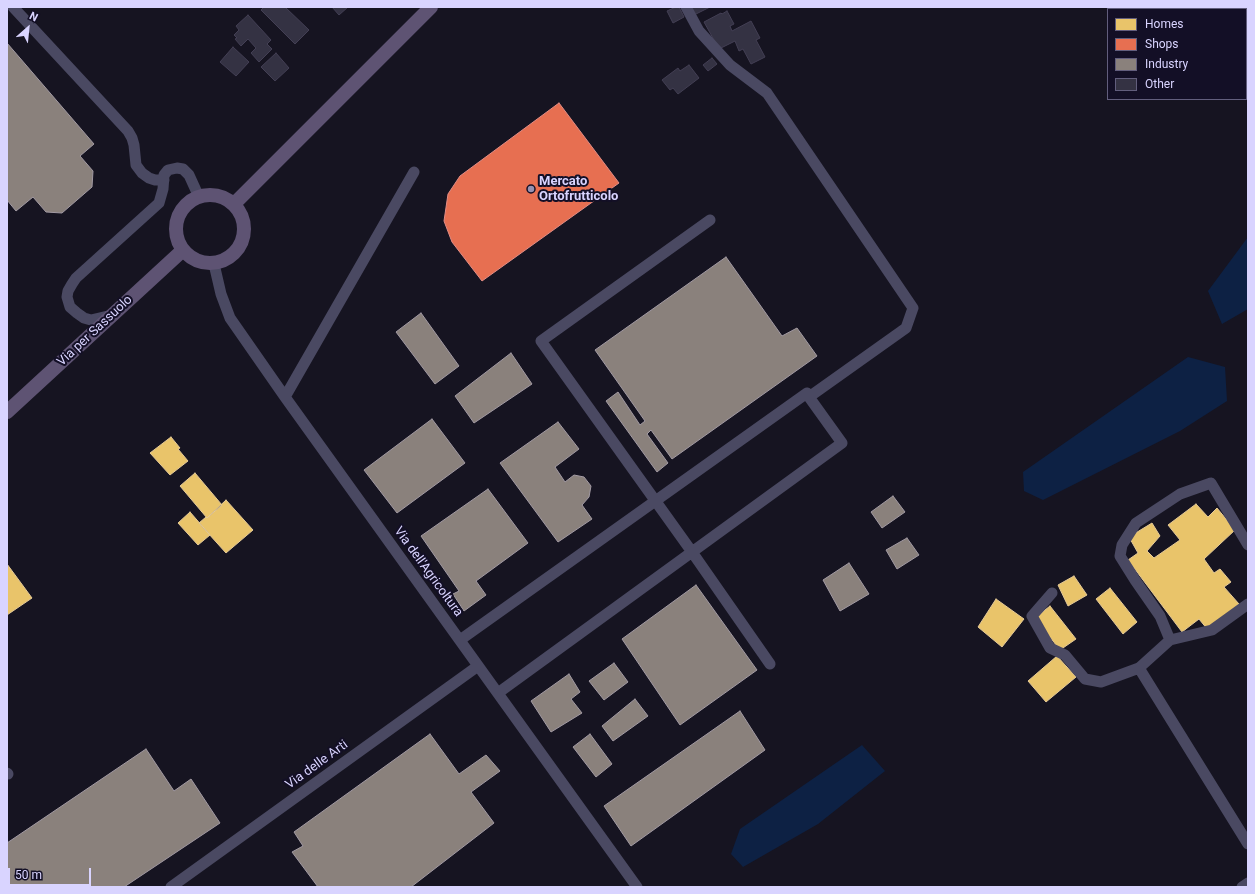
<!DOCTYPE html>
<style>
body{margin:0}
#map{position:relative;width:1255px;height:894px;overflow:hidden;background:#161421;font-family:Roboto,sans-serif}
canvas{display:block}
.frame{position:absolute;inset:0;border:8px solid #d9d4ff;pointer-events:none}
.legend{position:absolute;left:1107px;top:8px;width:140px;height:92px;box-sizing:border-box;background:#130f26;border:1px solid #625e7d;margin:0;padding:5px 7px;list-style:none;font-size:12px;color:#d9d4ff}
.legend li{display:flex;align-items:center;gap:8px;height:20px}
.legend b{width:20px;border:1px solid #625e7d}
.north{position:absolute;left:8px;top:8px;width:40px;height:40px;-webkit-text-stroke:3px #130f26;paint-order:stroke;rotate:27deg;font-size:11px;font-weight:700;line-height:16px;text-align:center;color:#d9d4ff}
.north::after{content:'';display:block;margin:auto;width:14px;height:18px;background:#d9d4ff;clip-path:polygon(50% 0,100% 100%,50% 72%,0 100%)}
.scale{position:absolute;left:8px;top:868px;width:83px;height:18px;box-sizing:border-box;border:2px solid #d9d4ff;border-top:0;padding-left:5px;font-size:12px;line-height:14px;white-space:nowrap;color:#d9d4ff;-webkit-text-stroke:3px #130f26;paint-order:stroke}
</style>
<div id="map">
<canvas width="1255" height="894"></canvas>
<div class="frame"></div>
<ul class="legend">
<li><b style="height:11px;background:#e9c46a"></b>Homes</li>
<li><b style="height:11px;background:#e76f51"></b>Shops</li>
<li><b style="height:11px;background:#8a817c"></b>Industry</li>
<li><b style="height:11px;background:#343243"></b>Other</li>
</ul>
<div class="north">N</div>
<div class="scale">50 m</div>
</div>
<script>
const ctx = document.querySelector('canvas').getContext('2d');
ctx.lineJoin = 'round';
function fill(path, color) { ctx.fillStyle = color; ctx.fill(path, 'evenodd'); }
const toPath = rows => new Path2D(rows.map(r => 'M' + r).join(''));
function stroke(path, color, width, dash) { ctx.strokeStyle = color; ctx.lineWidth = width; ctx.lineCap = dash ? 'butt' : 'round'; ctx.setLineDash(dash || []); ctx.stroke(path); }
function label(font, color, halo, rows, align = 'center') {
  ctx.font = font + ' Roboto,sans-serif'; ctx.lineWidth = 4; ctx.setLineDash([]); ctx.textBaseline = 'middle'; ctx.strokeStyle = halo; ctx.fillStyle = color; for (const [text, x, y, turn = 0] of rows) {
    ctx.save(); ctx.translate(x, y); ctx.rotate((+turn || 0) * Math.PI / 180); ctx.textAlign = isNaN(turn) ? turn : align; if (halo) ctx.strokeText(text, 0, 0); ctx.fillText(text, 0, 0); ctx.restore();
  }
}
fill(toPath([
 [1248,237,1248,309,1222,324,1208,291],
 [1188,357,1225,367,1227,401,1180,431,1043,500,1024,491,1023,472],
 [862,745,885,771,818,824,743,867,731,854,740,829]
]), '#0d2144');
const homes = toPath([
 [171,437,180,448,178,449,188,461,170,475,150,453,171,437],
 [195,473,222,505,207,518,180,486,195,473],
 [226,500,253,530,226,553,199,523,206,517,207,518,226,500],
 [1196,504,1208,517,1217,508,1235,530,1204,559,1214,573,1220,569,1231,582,1224,587,1239,604,1208,630,1199,619,1182,632,1128,560,1138,553,1129,537,1152,523,1160,536,1147,551,1154,558,1180,540,1168,525,1196,504],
 [190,512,210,535,198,545,178,523,190,512],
 [7,564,32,598,7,615,7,564],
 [1074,576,1087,595,1068,606,1058,585,1074,576],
 [1110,588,1137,622,1123,634,1096,599,1110,588],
 [996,599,1024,619,1002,647,978,627,996,599],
 [1050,606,1076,639,1060,650,1035,618,1050,606],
 [1057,656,1076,677,1046,702,1028,681,1057,656]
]);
fill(homes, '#e9c46a');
stroke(homes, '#e4c997', 1);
const shops = toPath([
 [559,103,619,183,482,281,452,242,444,221,448,194,460,176,559,103]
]);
fill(shops, '#e76f51');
stroke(shops, '#e38d85', 1);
const industry = toPath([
 [7,43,94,144,80,156,93,171,92,187,62,213,46,212,33,197,16,211,7,200,7,43],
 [726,257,782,336,797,328,817,356,672,459,651,430,647,434,668,463,657,472,606,401,618,392,640,425,645,421,595,350,726,257],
 [421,313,459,366,435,384,396,332,421,313],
 [511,353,532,384,474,423,455,396,511,353],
 [432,419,465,463,397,513,364,470,432,419],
 [558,422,579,449,555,467,565,482,574,475,584,477,591,486,589,497,582,505,592,519,558,542,500,463,558,422],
 [488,489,528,543,476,581,486,595,464,611,453,594,459,591,421,536,488,489],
 [893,496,905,512,882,528,871,512,893,496],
 [907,538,919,555,897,569,886,550,907,538],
 [849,563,869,594,840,611,823,580,849,563],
 [696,585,757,670,680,725,622,639,696,585],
 [614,663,628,682,604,700,589,681,614,663],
 [569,674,580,692,571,699,582,713,551,732,531,701,569,674],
 [635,699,648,716,613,741,602,726,635,699],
 [740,711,765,750,631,846,604,806,740,711],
 [430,734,459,774,486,755,500,771,471,792,494,823,411,887,318,887,292,852,303,846,294,832,430,734],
 [590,734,612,764,596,777,573,747,590,734],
 [146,749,174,791,191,779,220,823,124,887,7,887,7,843,146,749]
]);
fill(industry, '#8a817c');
stroke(industry, '#a29aa3', 1);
const building = toPath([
 [264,7,285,7,309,30,295,44,261,10,264,7],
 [332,7,348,7,339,15,332,7],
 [676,7,679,7,684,17,673,23,667,11,676,7],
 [690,7,710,7,694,15,690,7],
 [727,11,734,24,730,26,732,31,751,21,760,38,756,40,765,57,751,64,743,49,739,51,735,41,719,49,704,22,721,13,722,14,727,11],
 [248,15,271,40,267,44,272,49,259,62,251,53,256,48,248,39,241,46,235,39,237,38,234,35,239,30,236,26,248,15],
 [233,47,249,62,236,76,220,62,233,47],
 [276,53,289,68,275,81,261,67,276,53],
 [712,58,717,64,708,71,703,65,712,58],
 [689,65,699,78,678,94,673,88,670,90,662,80,678,68,680,71,689,65]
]);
fill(building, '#343243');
stroke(building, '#433f54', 1);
stroke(toPath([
 [13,7,128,131,132,138,134,145,136,165,142,173,149,178,155,180,164,180],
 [686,7,699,31,730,65,767,93,913,308,906,328,809,397],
 [710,220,541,341,692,552,770,664],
 [214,264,221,294,230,318,285,397,637,887],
 [112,315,91,320,84,318,77,313,70,307,67,297,68,291,72,284,76,278,159,203,163,189,164,175,168,170,177,168,183,169,189,175,199,197],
 [285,397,414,172],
 [1052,593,1032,616,1050,648,1065,655,1085,679,1101,682,1139,668,1248,844],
 [460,640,807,393,809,397,842,443,498,693],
 [1170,640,1212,630,1248,604],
 [1139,668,1170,640,1160,616,1135,580,1120,556,1122,545,1136,523,1180,494,1211,483,1248,545],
 [7,773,8,774],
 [171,887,478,666],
 [1242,887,1248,883]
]), '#4a4962', 11);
stroke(toPath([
 '176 229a34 34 0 1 1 68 0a34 34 0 1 1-68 0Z',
 [234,204,431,7],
 [7,412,183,250]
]), '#5e5373', 14);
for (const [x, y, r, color] of [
 [531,189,4,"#9591b1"]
]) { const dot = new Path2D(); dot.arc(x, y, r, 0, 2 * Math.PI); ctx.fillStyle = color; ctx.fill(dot); stroke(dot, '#130f26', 1.5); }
label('bold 13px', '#d9d4ff', '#130f26', [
 ["Mercato",539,182],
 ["Ortofrutticolo",539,197]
], 'left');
label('13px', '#d9d4ff', '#130f26', [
 ["Via per Sassuolo",95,331,-43],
 ["Via dell'Agricoltura",428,572,54],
 ["Via delle Arti",317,765,-36]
]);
</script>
